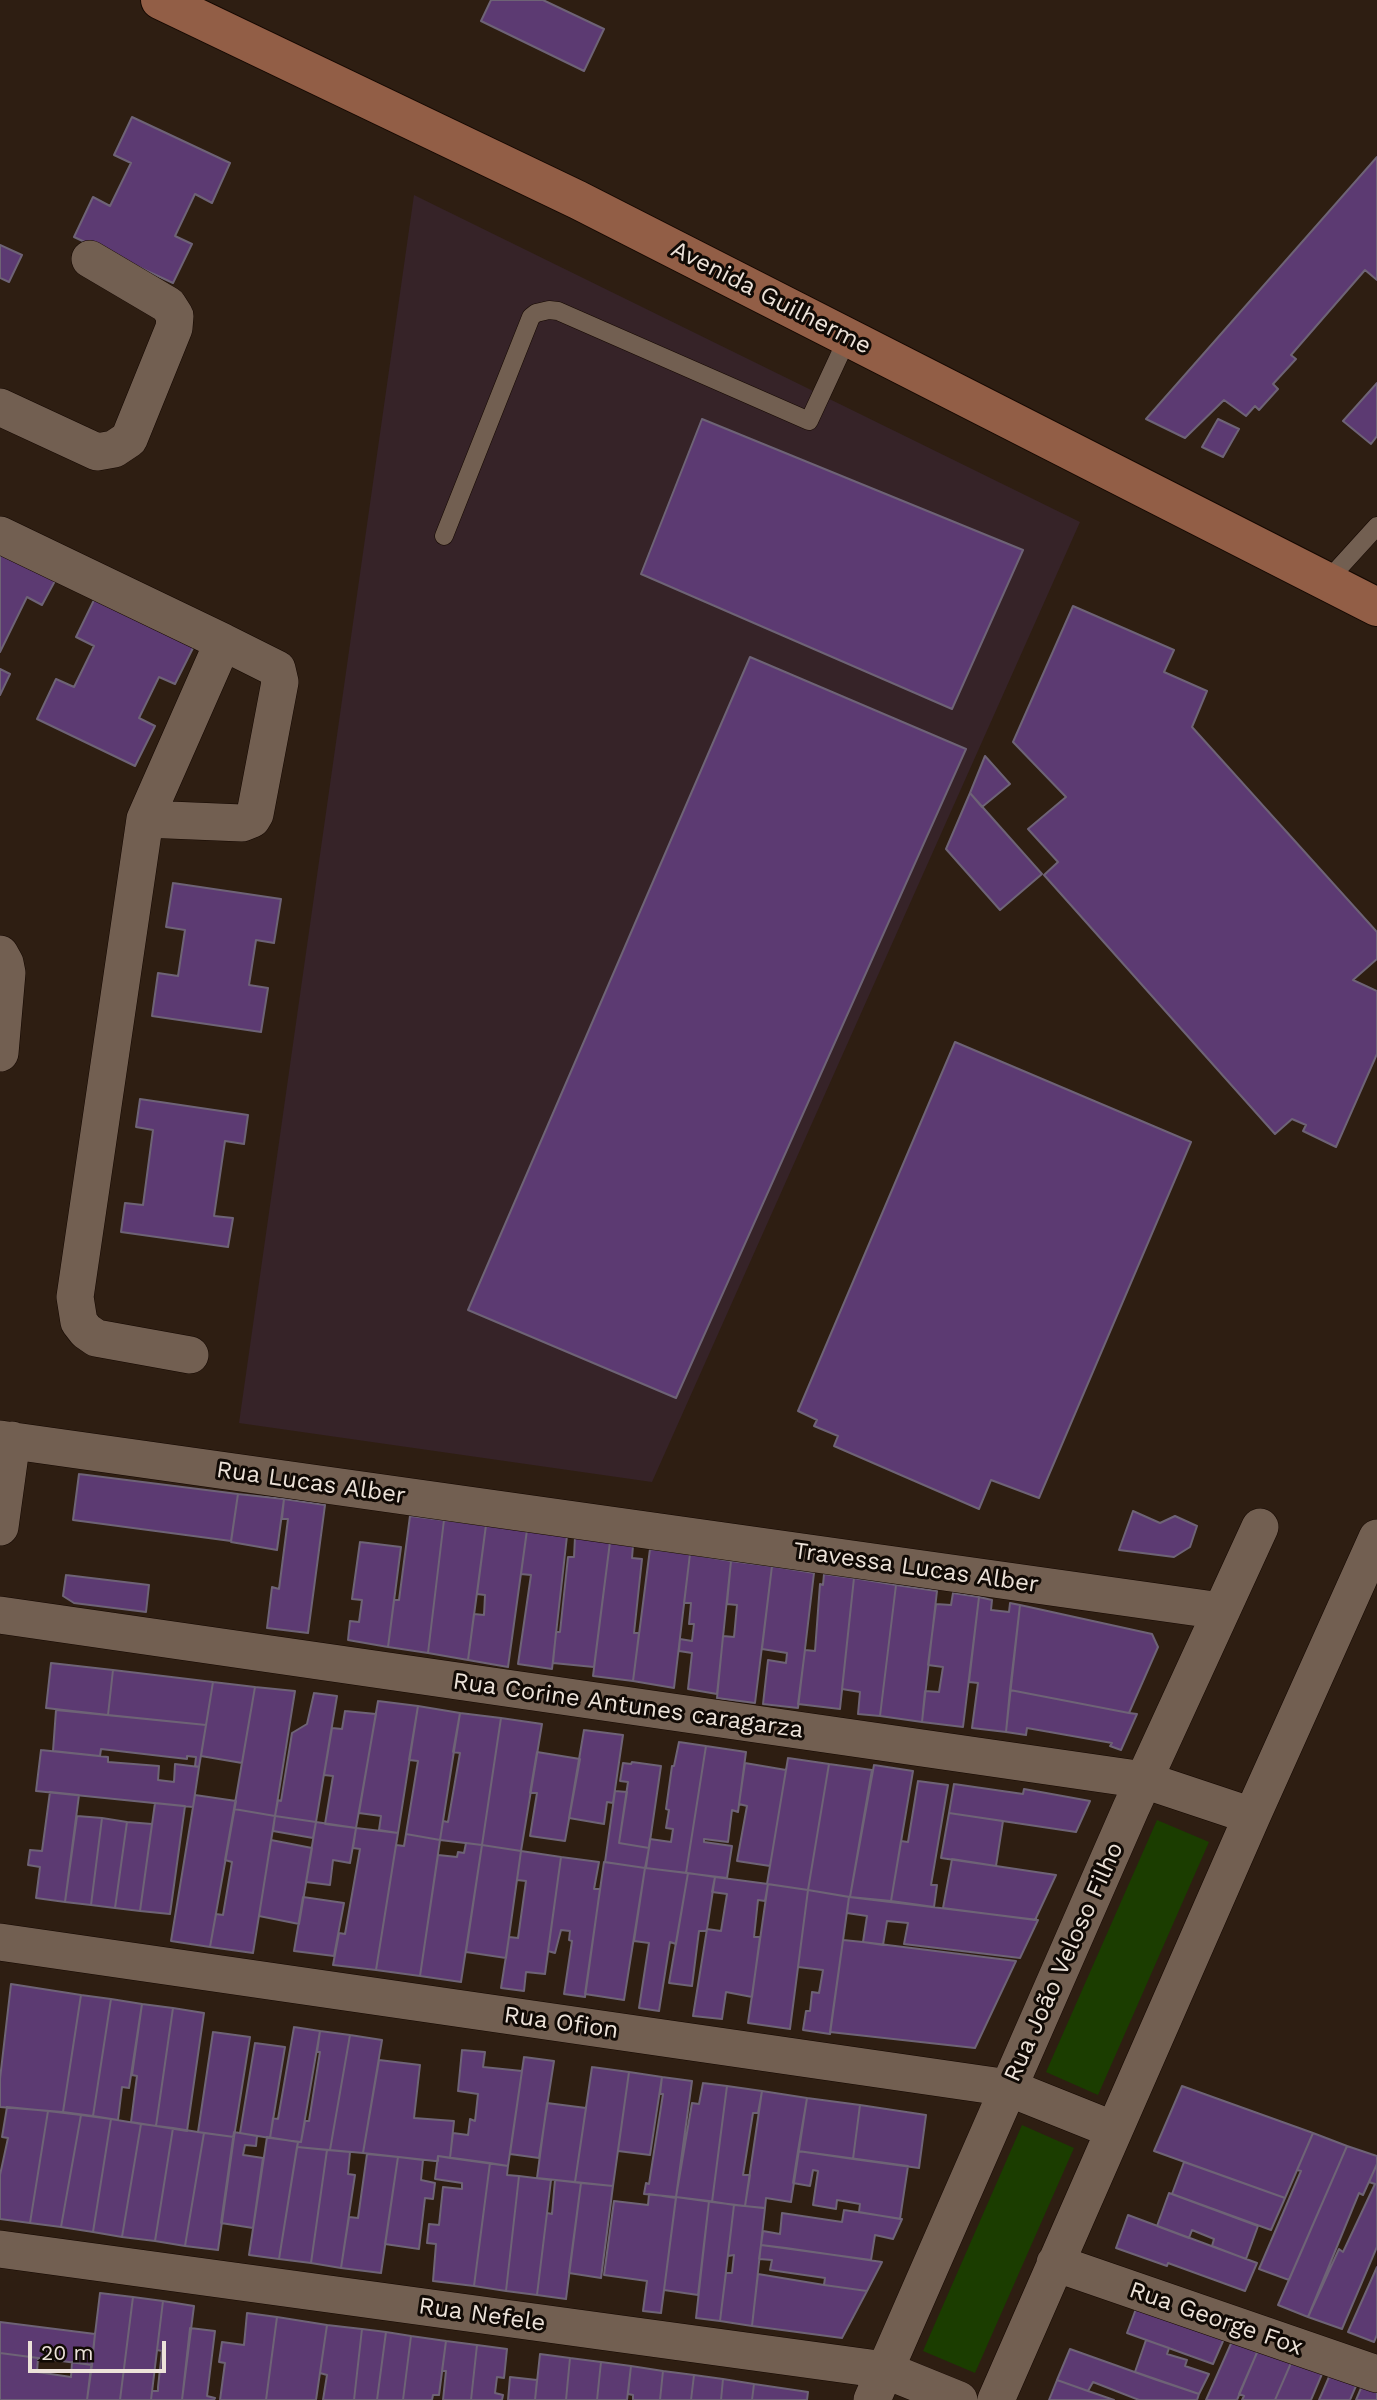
<!DOCTYPE html>
<meta charset="utf-8">
<style>
body{margin:0}
#map{position:relative;width:1377px;height:2400px;overflow:hidden;background:#2e1e12;font-family:"Work Sans",sans-serif}
canvas{display:block}
.scale{position:absolute;left:28px;top:2341px;width:138px;height:32px;box-sizing:border-box;border:4px solid #ece2d9;border-top:0;padding-left:9px;font-size:21px;line-height:24px;white-space:nowrap;color:#ece2d9;-webkit-text-stroke:5px #110a05;paint-order:stroke}
</style>
<div id="map">
<canvas width="1377" height="2400"></canvas>
<div class="scale">20 m</div>
</div>
<script>
const ctx = document.querySelector('canvas').getContext('2d');
ctx.lineJoin = 'round';
function fill(path, color) { ctx.fillStyle = color; ctx.fill(path, 'evenodd'); }
const toPath = rows => new Path2D(rows.map(r => 'M' + r).join(''));
function stroke(path, color, width, dash) { ctx.strokeStyle = color; ctx.lineWidth = width; ctx.lineCap = dash ? 'butt' : 'round'; ctx.setLineDash(dash || []); ctx.stroke(path); }
function label(font, color, halo, rows, align = 'center') {
  ctx.font = font + ' "Work Sans",sans-serif'; ctx.lineWidth = 6; ctx.setLineDash([]); ctx.textBaseline = 'middle'; ctx.strokeStyle = halo; ctx.fillStyle = color; for (const [text, x, y, turn = 0] of rows) {
    ctx.save(); ctx.translate(x, y); ctx.rotate((+turn || 0) * Math.PI / 180); ctx.textAlign = isNaN(turn) ? turn : align; if (halo) ctx.strokeText(text, 0, 0); ctx.fillText(text, 0, 0); ctx.restore();
  }
}
fill(toPath([
 [414,195,1080,522,652,1482,239,1423]
]), '#362328');
fill(toPath([
 [1157,1820,1209,1842,1098,2095,1046,2072],
 [1022,2125,1074,2148,975,2373,923,2351]
]), '#1b3d00');
const building = toPath([
 [491,0,543,0,604,29,584,71,481,21,491,0],
 [132,117,230,163,212,203,195,194,175,236,192,244,173,283,74,237,93,197,110,206,131,163,114,155,132,117],
 [1377,157,1377,280,1365,270,1291,355,1296,359,1273,384,1278,389,1259,410,1255,406,1246,416,1224,400,1185,438,1146,419,1377,157],
 [0,245,22,255,9,282,0,278,0,245],
 [1377,383,1377,436,1371,444,1343,421,1377,383],
 [702,419,1023,550,952,709,641,574,702,419],
 [1218,419,1239,429,1223,457,1202,447,1218,419],
 [0,551,56,579,42,605,27,597,0,652,0,551],
 [95,598,194,646,175,684,159,677,139,718,155,726,135,766,37,719,56,679,74,687,94,646,76,637,95,598],
 [1073,606,1174,650,1164,672,1207,691,1192,727,1377,932,1377,959,1353,980,1377,991,1377,1054,1336,1147,1303,1131,1306,1125,1292,1119,1275,1134,1044,875,1058,862,1028,829,1066,797,1013,742,1073,606],
 [750,657,966,749,676,1398,468,1310,750,657],
 [0,669,10,674,0,695,0,669],
 [985,756,1010,784,982,807,970,793,985,756],
 [970,793,1042,874,1000,910,946,849,970,793],
 [173,883,281,899,274,943,256,940,249,985,268,988,261,1032,152,1016,158,973,178,976,185,930,166,927,173,883],
 [955,1042,1191,1142,1039,1498,991,1480,979,1509,834,1446,838,1436,814,1426,817,1420,798,1411,955,1042],
 [140,1099,248,1115,244,1144,225,1141,214,1216,233,1218,228,1247,121,1232,125,1203,143,1205,153,1130,136,1127,140,1099],
 [79,1474,238,1494,231,1541,73,1520,79,1474],
 [238,1494,284,1499,277,1550,231,1542,238,1494],
 [284,1499,325,1505,308,1633,267,1628,272,1587,279,1589,288,1519,282,1519,284,1499],
 [1133,1511,1160,1523,1175,1516,1197,1526,1190,1547,1174,1557,1119,1550,1133,1511],
 [410,1516,444,1520,428,1653,388,1647,394,1600,399,1600,410,1516],
 [444,1520,486,1525,468,1660,428,1653,444,1520],
 [486,1525,527,1530,508,1667,468,1660,474,1614,484,1615,485,1595,477,1594,486,1525],
 [527,1530,567,1536,552,1669,518,1664,531,1575,521,1574,527,1530],
 [575,1537,610,1542,594,1667,553,1663,556,1632,560,1632,568,1557,574,1557,575,1537],
 [360,1542,401,1547,388,1647,348,1640,350,1621,359,1622,362,1600,352,1599,360,1542],
 [610,1542,633,1546,632,1558,642,1559,634,1633,639,1633,633,1681,593,1676,610,1542],
 [650,1549,690,1554,674,1688,633,1681,650,1549],
 [690,1554,731,1561,717,1694,688,1689,692,1653,679,1651,680,1639,692,1641,694,1624,689,1624,691,1603,684,1603,690,1554],
 [731,1561,772,1566,755,1703,717,1698,723,1636,734,1637,737,1605,727,1604,731,1561],
 [772,1566,814,1573,798,1708,763,1704,768,1660,786,1663,787,1653,762,1649,772,1566],
 [824,1574,854,1578,840,1709,798,1704,805,1650,815,1651,820,1584,823,1585,824,1574],
 [66,1575,149,1585,146,1612,74,1603,63,1596,66,1575],
 [854,1578,896,1585,880,1716,858,1714,860,1692,842,1689,854,1578],
 [896,1585,937,1591,922,1722,880,1716,896,1585],
 [953,1593,979,1597,963,1727,922,1722,925,1691,939,1692,943,1667,928,1665,936,1604,951,1605,953,1593],
 [979,1597,992,1600,991,1610,1009,1612,1010,1603,1020,1605,1006,1732,972,1728,978,1683,969,1682,979,1597],
 [1020,1605,1152,1634,1158,1647,1129,1713,1010,1690,1020,1605],
 [51,1663,113,1670,108,1715,46,1708,51,1663],
 [113,1670,213,1682,206,1725,108,1715,113,1670],
 [213,1682,255,1687,242,1763,201,1756,213,1682],
 [255,1687,295,1691,275,1816,234,1809,255,1687],
 [1010,1690,1129,1713,1137,1714,1121,1750,1110,1746,1112,1743,1027,1728,1026,1735,1006,1732,1010,1690],
 [314,1693,337,1696,316,1822,275,1816,278,1800,281,1801,292,1733,307,1724,314,1693],
 [378,1701,418,1706,398,1833,379,1830,381,1816,359,1813,378,1701],
 [418,1706,460,1713,440,1840,406,1834,418,1761,409,1760,418,1706],
 [56,1710,206,1725,199,1767,195,1766,196,1757,187,1756,187,1759,101,1749,100,1756,53,1751,56,1710],
 [345,1711,376,1714,356,1828,325,1824,333,1776,324,1775,332,1728,342,1729,345,1711],
 [460,1713,501,1718,482,1845,440,1840,443,1821,448,1822,460,1753,453,1752,460,1713],
 [501,1718,542,1724,521,1851,482,1845,501,1718],
 [584,1730,623,1735,613,1803,607,1802,604,1824,569,1818,584,1730],
 [679,1742,706,1746,686,1873,646,1868,650,1839,671,1842,673,1829,666,1828,669,1810,666,1809,672,1766,674,1766,679,1742],
 [706,1746,746,1752,738,1812,732,1810,728,1842,704,1839,704,1842,732,1846,727,1878,686,1873,706,1746],
 [41,1750,108,1757,108,1762,159,1766,158,1780,174,1782,175,1764,199,1767,193,1807,36,1791,41,1750],
 [537,1752,580,1759,565,1841,530,1836,537,1793,530,1793,537,1752],
 [788,1758,829,1764,808,1890,767,1884,788,1758],
 [632,1762,661,1766,649,1848,619,1843,628,1782,620,1781,623,1763,631,1764,632,1762],
 [745,1763,786,1770,770,1866,737,1861,747,1806,739,1804,745,1763],
 [829,1764,872,1770,850,1897,808,1890,829,1764],
 [874,1765,913,1771,891,1901,850,1897,874,1765],
 [918,1781,948,1785,931,1885,937,1885,934,1907,891,1901,901,1841,908,1842,918,1781],
 [954,1784,1023,1794,1024,1789,1090,1801,1076,1832,949,1813,954,1784],
 [615,1791,627,1792,619,1843,649,1848,645,1868,605,1862,615,1791],
 [50,1792,79,1795,65,1902,36,1898,40,1867,28,1865,30,1850,42,1851,50,1792],
 [195,1795,236,1801,210,1947,171,1941,195,1795],
 [155,1803,185,1806,170,1914,140,1911,155,1803],
 [234,1809,275,1816,253,1953,210,1947,216,1914,223,1915,232,1862,225,1860,234,1809],
 [949,1813,1003,1821,996,1866,941,1858,949,1813],
 [77,1816,102,1818,91,1905,65,1902,77,1816],
 [275,1816,316,1822,313,1838,273,1831,275,1816],
 [102,1818,127,1822,115,1908,91,1905,102,1818],
 [127,1822,152,1824,140,1911,115,1908,127,1822],
 [316,1822,356,1828,350,1863,333,1860,330,1885,306,1882,316,1822],
 [356,1828,398,1833,376,1970,333,1965,339,1933,345,1934,360,1849,353,1848,356,1828],
 [406,1834,440,1840,420,1976,376,1970,396,1845,404,1846,406,1834],
 [271,1840,312,1848,299,1924,259,1916,271,1840],
 [466,1843,482,1845,461,1982,420,1976,438,1855,457,1857,458,1852,464,1853,466,1843],
 [482,1845,521,1851,506,1958,466,1952,482,1845],
 [521,1851,561,1857,545,1974,526,1972,524,1991,501,1988,509,1937,518,1938,526,1881,517,1880,521,1851],
 [561,1857,599,1862,594,1889,600,1889,585,1997,564,1994,572,1941,569,1940,570,1931,561,1930,555,1953,548,1951,561,1857],
 [952,1859,996,1866,1056,1875,1035,1920,943,1908,952,1859],
 [604,1862,645,1868,624,2000,585,1994,604,1862],
 [645,1868,688,1873,676,1944,670,1942,659,2011,639,2008,649,1943,634,1941,645,1868],
 [688,1873,715,1877,707,1929,706,1931,699,1931,692,1986,669,1983,688,1873],
 [715,1877,768,1884,765,1901,758,1900,754,1937,760,1937,752,1997,726,1992,722,2019,693,2016,707,1929,721,1931,727,1894,712,1892,715,1877],
 [768,1884,808,1890,790,2029,748,2023,768,1884],
 [808,1890,849,1897,830,2034,803,2030,806,2011,810,2011,812,1992,819,1993,823,1970,798,1967,808,1890],
 [303,1897,344,1903,334,1956,294,1951,303,1897],
 [849,1897,940,1908,1038,1920,1020,1958,904,1944,908,1923,887,1921,883,1945,863,1942,867,1916,847,1913,849,1897],
 [843,1940,863,1942,1016,1961,975,2048,830,2032,843,1940],
 [11,1984,81,1995,63,2112,0,2107,0,2079,11,1984],
 [81,1995,111,1999,93,2116,63,2112,81,1995],
 [111,1999,142,2004,129,2088,122,2087,118,2120,93,2116,111,1999],
 [142,2004,173,2008,156,2126,131,2122,137,2076,132,2075,142,2004],
 [173,2008,204,2013,187,2131,156,2126,173,2008],
 [294,2027,320,2031,301,2142,270,2138,273,2118,278,2119,294,2027],
 [320,2031,350,2035,330,2150,297,2147,298,2142,301,2142,305,2121,309,2121,320,2052,317,2052,320,2031],
 [213,2032,250,2037,234,2137,198,2132,213,2032],
 [350,2035,382,2040,363,2153,330,2150,350,2035],
 [255,2043,285,2047,270,2138,240,2133,255,2043],
 [462,2050,485,2052,483,2067,522,2071,508,2166,450,2158,453,2133,468,2135,470,2119,475,2121,478,2094,458,2091,462,2050],
 [524,2057,554,2061,539,2158,510,2154,524,2057],
 [379,2060,420,2065,414,2118,454,2121,450,2158,438,2156,438,2161,435,2161,363,2153,379,2060],
 [592,2067,629,2072,613,2186,575,2182,592,2067],
 [629,2072,662,2077,650,2155,618,2151,629,2072],
 [662,2077,692,2081,676,2197,644,2194,646,2183,649,2184,663,2094,660,2094,662,2077],
 [703,2083,727,2086,712,2202,676,2197,692,2103,699,2104,703,2083],
 [727,2086,762,2091,758,2113,753,2113,743,2175,750,2175,745,2206,712,2202,727,2086],
 [1182,2086,1313,2133,1285,2198,1154,2151,1182,2086],
 [762,2091,807,2098,791,2202,766,2198,765,2208,763,2208,745,2206,762,2091],
 [807,2098,860,2105,853,2159,798,2151,807,2098],
 [547,2103,586,2108,575,2182,537,2178,547,2103],
 [860,2105,926,2115,919,2168,853,2159,860,2105],
 [7,2107,48,2111,30,2223,0,2219,0,2175,8,2138,2,2137,7,2107],
 [48,2111,81,2115,61,2227,30,2223,48,2111],
 [81,2115,111,2119,93,2232,61,2227,81,2115],
 [111,2119,141,2124,122,2237,93,2232,111,2119],
 [141,2124,173,2128,155,2241,122,2237,141,2124],
 [173,2128,204,2133,185,2246,155,2241,173,2128],
 [234,2132,257,2136,256,2146,245,2145,243,2155,263,2158,253,2228,221,2223,234,2132],
 [204,2133,234,2137,218,2250,185,2246,204,2133],
 [1313,2133,1347,2146,1289,2280,1259,2269,1301,2171,1297,2170,1313,2133],
 [267,2137,298,2142,279,2259,249,2255,267,2137],
 [1347,2146,1377,2156,1377,2164,1363,2195,1359,2193,1308,2317,1278,2305,1347,2146],
 [297,2147,327,2150,311,2263,279,2259,297,2147],
 [327,2150,350,2152,348,2174,355,2175,341,2268,311,2263,327,2150],
 [798,2151,908,2166,900,2219,859,2212,860,2204,837,2200,836,2209,813,2205,818,2171,813,2170,810,2186,793,2183,798,2151],
 [367,2154,398,2157,381,2273,341,2268,349,2217,358,2218,367,2154],
 [438,2156,490,2163,474,2286,433,2281,436,2244,427,2243,429,2224,439,2225,443,2187,462,2189,462,2183,435,2179,438,2156],
 [398,2157,423,2160,421,2180,435,2183,433,2199,425,2198,419,2249,385,2244,398,2157],
 [1184,2162,1285,2198,1271,2230,1172,2194,1184,2162],
 [490,2163,508,2166,507,2175,519,2176,506,2291,474,2286,490,2163],
 [1377,2164,1377,2247,1342,2329,1308,2317,1339,2249,1343,2252,1375,2184,1369,2182,1377,2164],
 [519,2176,551,2180,537,2295,506,2291,519,2176],
 [555,2180,581,2183,566,2299,537,2295,547,2213,552,2214,555,2180],
 [581,2183,613,2186,601,2278,569,2273,581,2183],
 [1169,2193,1258,2226,1246,2259,1212,2246,1214,2239,1192,2230,1189,2238,1157,2226,1169,2193],
 [649,2194,676,2198,661,2313,643,2311,647,2281,604,2275,614,2201,648,2205,649,2194],
 [676,2197,709,2201,698,2295,664,2290,676,2197],
 [709,2201,734,2205,720,2321,696,2318,709,2201],
 [734,2205,765,2208,752,2326,720,2321,726,2273,732,2273,734,2255,728,2256,734,2205],
 [844,2210,902,2219,893,2239,875,2235,871,2260,761,2245,763,2231,780,2234,782,2213,842,2222,844,2210],
 [1128,2215,1257,2263,1245,2291,1168,2263,1167,2266,1116,2248,1128,2215],
 [761,2245,786,2248,882,2262,867,2291,824,2285,825,2278,770,2270,772,2260,759,2259,761,2245],
 [1377,2267,1377,2335,1374,2342,1348,2332,1377,2267],
 [758,2274,824,2285,867,2291,842,2338,752,2326,758,2274],
 [100,2293,133,2297,120,2400,87,2400,100,2293],
 [133,2297,163,2301,151,2400,120,2400,133,2297],
 [163,2301,194,2306,182,2400,151,2400,152,2391,158,2391,158,2387,162,2351,157,2350,163,2301],
 [1137,2306,1227,2332,1213,2364,1127,2333,1137,2306],
 [247,2313,277,2317,266,2400,220,2400,225,2363,219,2362,222,2342,244,2345,247,2313],
 [277,2317,327,2325,316,2400,266,2400,277,2317],
 [0,2322,95,2334,92,2365,0,2353,0,2322],
 [327,2325,362,2329,354,2400,323,2400,327,2375,320,2373,327,2325],
 [190,2328,215,2331,207,2396,215,2398,214,2400,182,2400,190,2328],
 [362,2329,386,2332,377,2400,354,2400,362,2329],
 [386,2332,411,2336,403,2400,377,2400,386,2332],
 [411,2336,446,2341,439,2395,433,2395,432,2400,403,2400,411,2336],
 [1233,2339,1258,2350,1237,2400,1206,2400,1233,2339],
 [1146,2340,1169,2348,1167,2354,1187,2360,1185,2366,1209,2374,1199,2394,1135,2372,1146,2340],
 [446,2341,477,2345,471,2400,443,2400,446,2371,442,2371,446,2341],
 [477,2345,507,2349,504,2378,497,2377,495,2393,503,2395,502,2400,471,2400,477,2345],
 [1259,2348,1294,2356,1275,2400,1242,2400,1244,2396,1239,2394,1259,2348],
 [1070,2349,1157,2380,1199,2394,1197,2400,1139,2400,1093,2382,1088,2391,1057,2380,1070,2349],
 [0,2353,38,2358,37,2372,71,2377,72,2362,92,2365,87,2400,0,2400,0,2353],
 [540,2354,570,2358,566,2400,535,2400,540,2354],
 [1294,2356,1325,2367,1311,2400,1275,2400,1294,2356],
 [570,2358,601,2362,597,2400,566,2400,570,2358],
 [601,2362,631,2366,627,2400,597,2400,601,2362],
 [631,2366,663,2371,660,2400,633,2400,633,2395,628,2394,631,2366],
 [1332,2370,1359,2379,1350,2400,1319,2400,1332,2370],
 [663,2371,694,2375,691,2400,660,2400,663,2371],
 [694,2375,723,2379,721,2400,691,2400,694,2375],
 [510,2377,537,2380,535,2400,508,2400,510,2377],
 [723,2379,754,2384,752,2400,721,2400,723,2379],
 [1057,2380,1088,2391,1114,2400,1049,2400,1057,2380],
 [1364,2381,1377,2386,1377,2400,1356,2400,1364,2381],
 [754,2384,808,2392,807,2400,752,2400,754,2384]
]);
fill(building, '#5c3a72');
stroke(building, '#6e6376', 2);
const lane = toPath([
 [444,536,531,317,536,313,549,310,558,311,809,421,848,337],
 [1327,581,1377,526]
]);
const street = toPath([
 [0,407,97,452,114,449,129,439,174,328,175,316,168,305,90,259],
 [0,535,223,642,145,819,75,1297,79,1322,86,1331,96,1338,190,1355],
 [145,819,242,823,252,819,255,814,280,682,277,669,223,642],
 [0,954,5,963,7,973,0,1053],
 [0,1439,1221,1611],
 [0,1527,12,1440],
 [0,1615,1144,1780,1252,1816],
 [0,1942,1009,2088,1114,2130],
 [0,2249,885,2370,959,2400],
 [1055,2263,1377,2374],
 [872,2400,1131,1808,1260,1527],
 [996,2400,1252,1816,1377,1538]
]);
const secondary = toPath([
 [160,0,578,200,1377,607]
]);
stroke(lane, '#150801', 19);
stroke(street, '#150801', 38);
stroke(secondary, '#150801', 40);
stroke(lane, '#725f51', 18);
stroke(street, '#725f51', 37);
stroke(secondary, '#925e46', 38);
label('24px', '#ece2d9', '#110a05', [
 ["Avenida Guilherme",771,298,27],
 ["Rua Lucas Alber",311,1483,8],
 ["Travessa Lucas Alber",916,1568,8],
 ["Rua Corine Antunes caragarza",628,1706,8],
 ["Rua João Veloso Filho",1064,1962,-66],
 ["Rua Ofion",561,2023,8],
 ["Rua Nefele",482,2315,8],
 ["Rua George Fox",1216,2319,19]
]);
</script>
